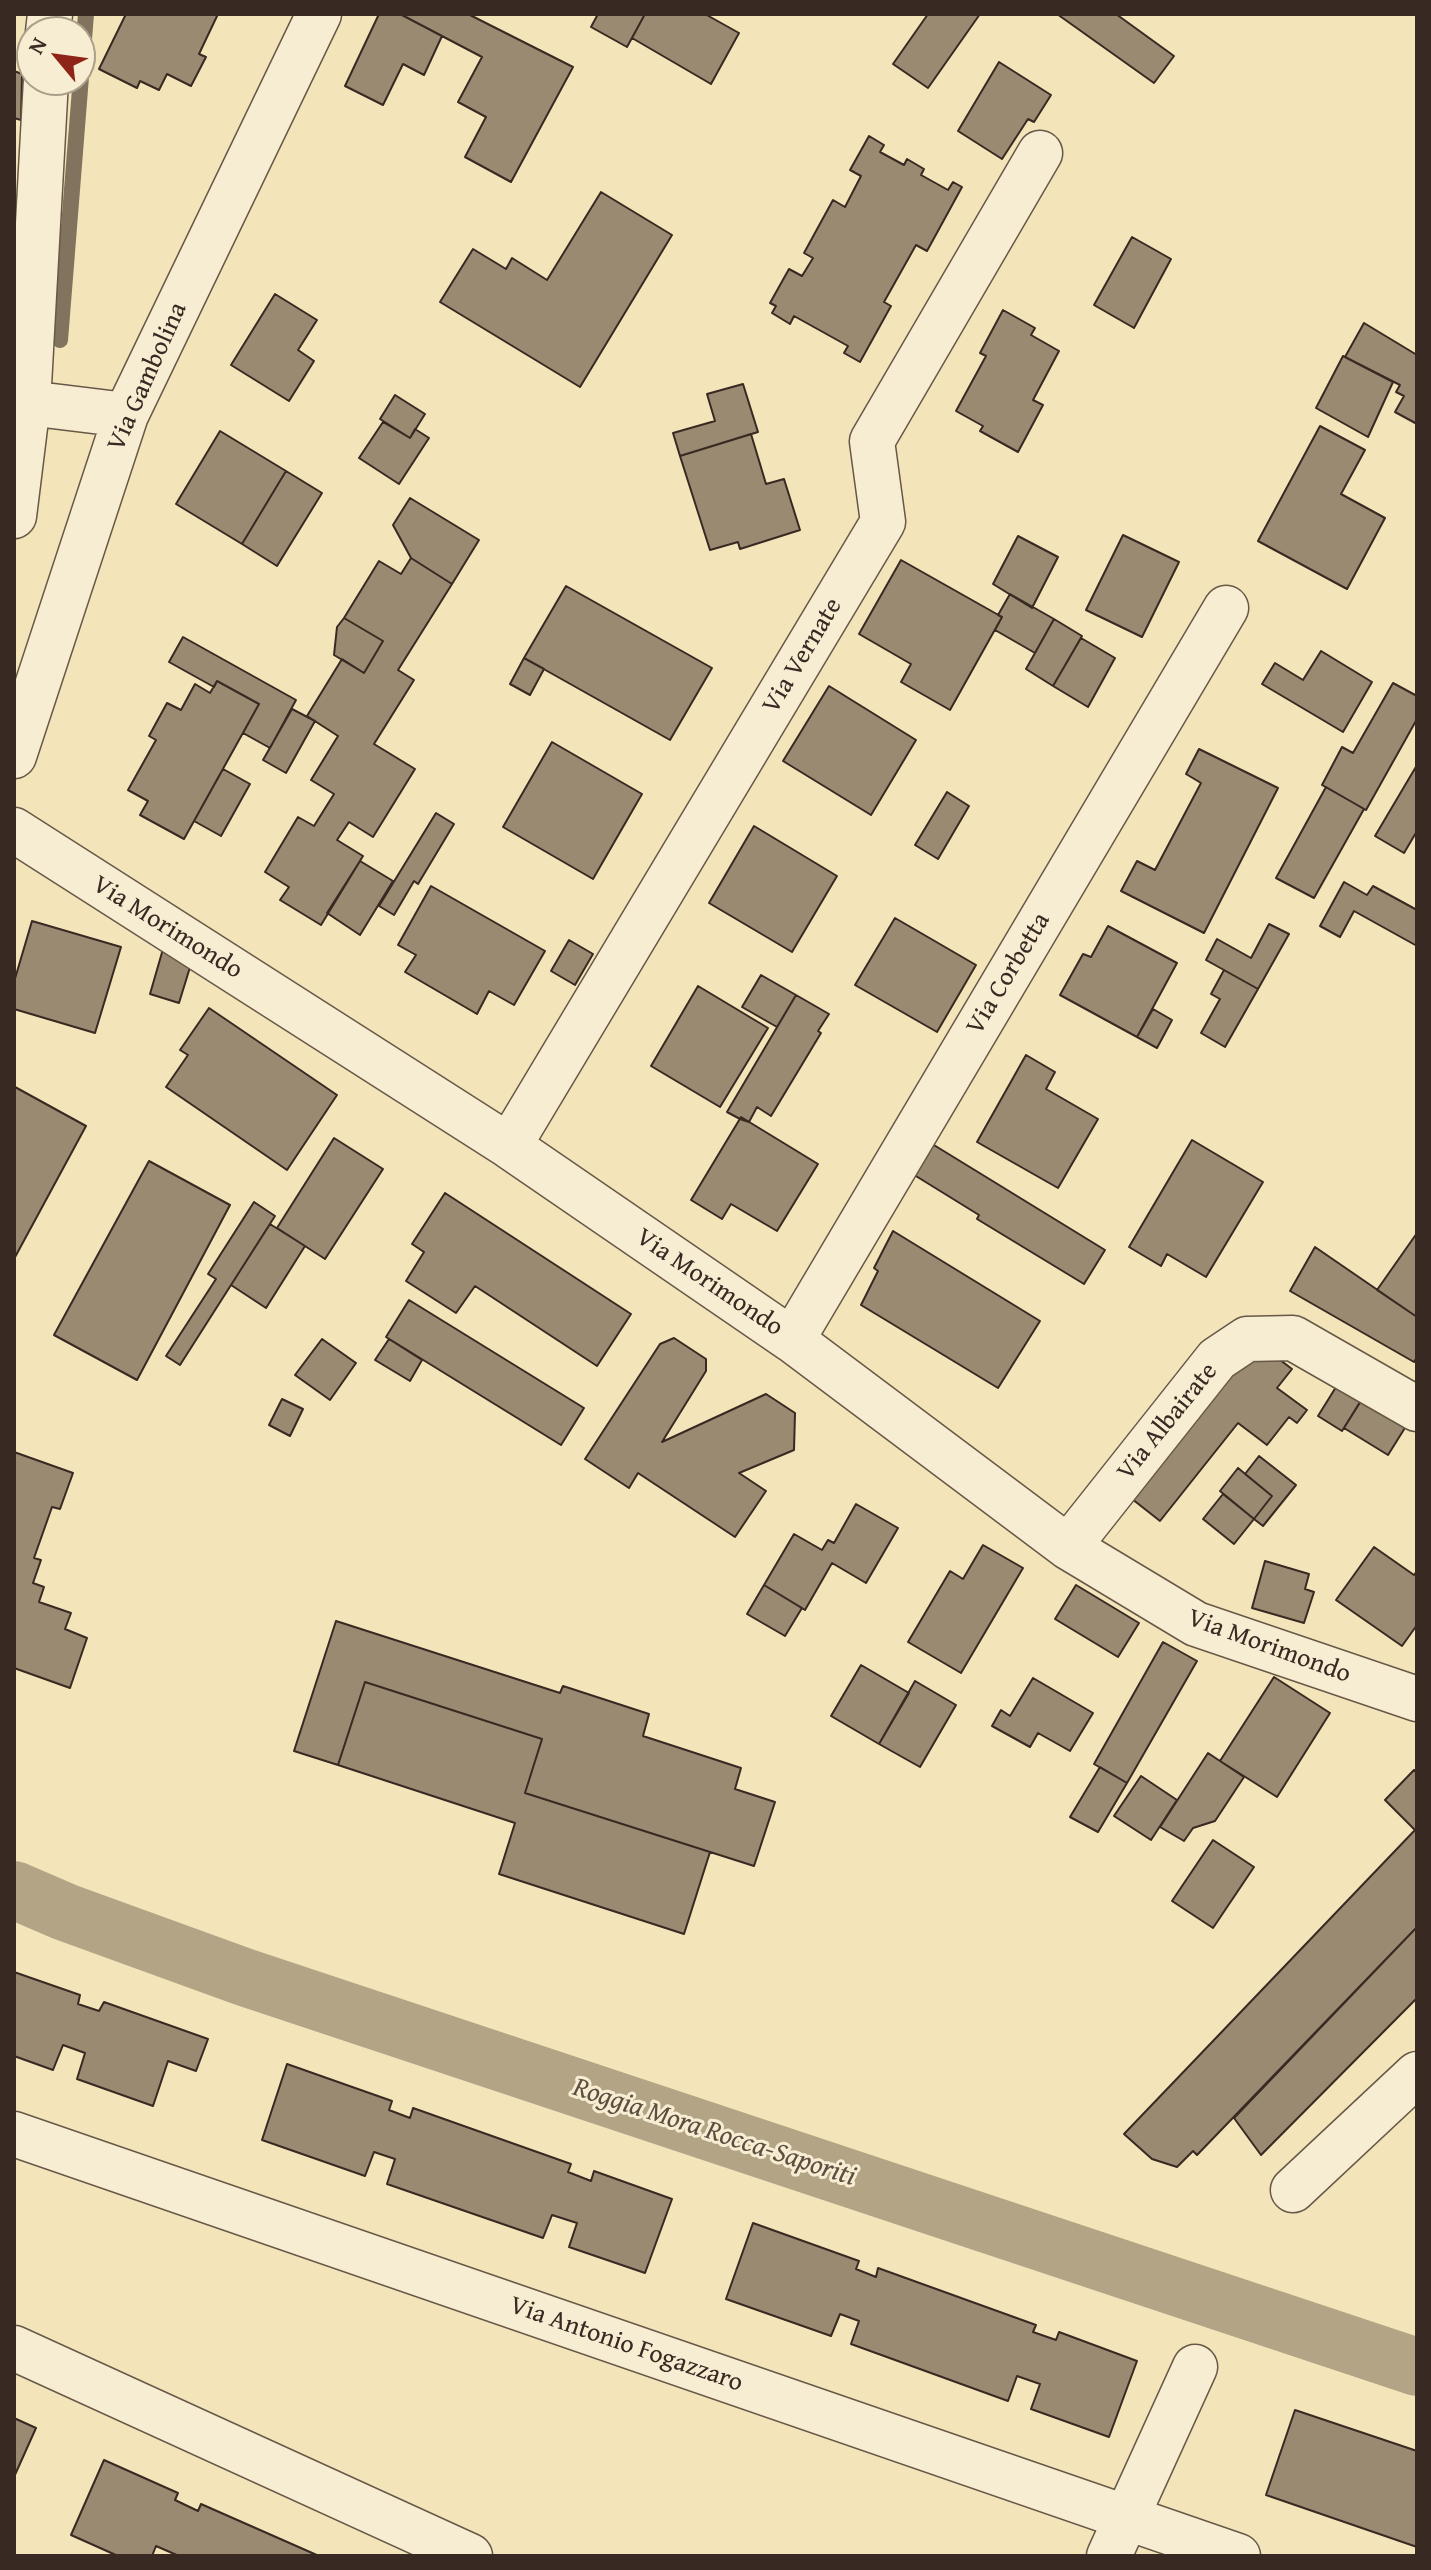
<!DOCTYPE html>
<style>
body{margin:0}
#map{position:relative;width:1431px;height:2570px;overflow:hidden;background:#f3e4ba;font-family:"Gentium Book Plus",serif}
canvas{display:block}
.frame{position:absolute;inset:0;border:16px solid #382922;pointer-events:none}
.north{position:absolute;left:16px;top:16px;width:80px;height:80px;box-sizing:border-box;background:#f7edd2;border:2px solid #ab9f8c;border-radius:50%;rotate:299deg;font-size:22px;font-weight:700;line-height:32px;text-align:center;color:#382922}
.north::after{content:'';display:block;margin:auto;width:28px;height:36px;background:#8f2418;clip-path:polygon(50% 0,100% 100%,50% 72%,0 100%)}
</style>
<div id="map">
<canvas width="1431" height="2570"></canvas>
<div class="frame"></div>
<div class="north">N</div>
</div>
<script>
const ctx = document.querySelector('canvas').getContext('2d');
ctx.lineJoin = 'round';
const toPath = rows => new Path2D(rows.map(r => 'M' + r).join(''));
function stroke(path, color, width, dash) { ctx.strokeStyle = color; ctx.lineWidth = width; ctx.lineCap = dash ? 'butt' : 'round'; ctx.setLineDash(dash || []); ctx.stroke(path); }
function fill(path, color) { ctx.fillStyle = color; ctx.fill(path, 'evenodd'); }
function label(font, color, halo, rows, align = 'center') {
  ctx.font = font + ' "Gentium Book Plus",serif'; ctx.lineWidth = 6; ctx.setLineDash([]); ctx.textBaseline = 'middle'; ctx.strokeStyle = halo; ctx.fillStyle = color; for (const [text, x, y, turn = 0] of rows) {
    ctx.save(); ctx.translate(x, y); ctx.rotate((+turn || 0) * Math.PI / 180); ctx.textAlign = isNaN(turn) ? turn : align; if (halo) ctx.strokeText(text, 0, 0); ctx.fillText(text, 0, 0); ctx.restore();
  }
}
stroke(toPath([
 [60,340,86,14]
]), '#82735e', 16);
stroke(toPath([
 [14,1890,65,1912,244,1977,1417,2367]
]), '#b3a486', 58);
const building = toPath([
 [126,14,218,14,199,54,206,57,191,86,167,74,159,90,140,81,137,88,99,69,126,14],
 [379,14,400,14,442,36,424,75,403,64,383,105,345,86,379,14],
 [400,14,468,14,573,67,511,182,465,157,486,117,458,102,482,57,400,14],
 [598,14,645,14,627,47,591,27,598,14],
 [645,14,705,14,739,33,711,84,632,38,645,14],
 [928,14,980,14,928,88,893,64,928,14],
 [1057,14,1116,14,1174,56,1154,83,1057,14],
 [999,62,1051,95,1034,122,1028,119,1002,159,958,131,999,62],
 [14,71,22,74,21,120,14,118,14,71],
 [869,136,884,145,880,152,904,165,907,159,924,169,921,175,948,190,953,182,962,187,927,251,916,245,884,302,891,306,860,362,844,353,848,346,794,316,790,324,772,313,776,306,770,303,789,269,802,276,813,258,804,253,833,200,845,207,861,176,850,170,869,136],
 [601,192,672,235,580,387,440,302,473,249,506,269,512,258,547,280,601,192],
 [1132,237,1171,259,1134,328,1094,305,1132,237],
 [275,294,317,320,298,350,314,361,289,401,231,365,275,294],
 [1003,310,1035,328,1031,335,1059,351,1033,400,1043,405,1018,452,980,431,983,426,956,411,986,356,980,353,1003,310],
 [1364,323,1417,355,1417,424,1395,412,1404,396,1396,392,1400,385,1345,357,1364,323],
 [1343,356,1393,382,1368,437,1316,408,1343,356],
 [743,384,758,432,680,456,673,433,715,421,707,394,743,384],
 [395,395,425,414,410,438,380,419,395,395],
 [383,422,410,438,415,429,429,438,399,484,359,458,383,422],
 [1320,426,1365,450,1341,494,1385,518,1347,589,1258,541,1320,426],
 [220,431,286,471,242,544,176,504,220,431],
 [751,434,766,484,784,479,800,530,740,549,738,542,710,550,680,456,751,434],
 [286,471,322,493,277,566,242,544,286,471],
 [410,498,479,540,452,584,411,558,393,525,410,498],
 [1123,535,1179,562,1142,637,1086,610,1123,535],
 [1018,536,1058,557,1032,608,993,584,1018,536],
 [411,558,452,584,398,670,414,680,374,744,415,769,373,837,349,822,337,840,363,856,321,925,280,900,289,887,265,872,298,817,314,826,334,794,311,780,338,736,307,716,342,659,364,673,383,641,344,618,379,561,401,574,411,558],
 [901,560,1002,617,950,710,901,682,911,664,859,634,901,560],
 [566,586,712,668,670,740,524,658,566,586],
 [1010,594,1054,619,1035,653,995,630,1002,617,998,615,1010,594],
 [344,618,383,641,364,673,334,655,337,627,344,618],
 [1054,619,1082,636,1053,686,1026,669,1054,619],
 [183,637,296,700,270,748,243,733,259,704,217,681,214,687,169,662,183,637],
 [1081,638,1115,658,1088,707,1053,686,1081,638],
 [1321,651,1372,682,1343,732,1262,684,1275,663,1303,680,1321,651],
 [524,658,544,669,530,695,510,684,524,658],
 [217,681,259,704,184,839,140,815,148,801,128,790,156,740,149,736,167,703,181,710,195,684,210,693,217,681],
 [1393,683,1417,696,1417,719,1366,810,1322,785,1342,747,1353,753,1393,683],
 [829,686,916,740,871,815,783,761,829,686],
 [292,709,315,721,286,773,263,760,292,709],
 [552,742,642,794,593,879,503,827,552,742],
 [1199,749,1278,788,1204,933,1121,891,1137,861,1155,870,1201,783,1186,774,1199,749],
 [1417,765,1417,831,1404,853,1375,836,1417,765],
 [223,769,250,784,221,836,194,821,223,769],
 [1326,787,1364,809,1314,898,1276,878,1326,787],
 [947,792,969,806,938,859,915,845,947,792],
 [436,813,454,824,418,884,414,881,394,915,379,906,436,813],
 [754,826,837,876,792,952,709,903,754,826],
 [360,861,393,881,360,935,327,913,360,861],
 [1344,882,1367,895,1373,886,1417,910,1417,946,1354,911,1340,937,1320,926,1344,882],
 [431,886,545,951,514,1005,489,991,477,1014,405,972,416,955,398,945,431,886],
 [895,918,976,965,937,1032,855,985,895,918],
 [32,921,121,947,95,1033,14,1009,14,982,32,921],
 [1269,924,1289,934,1258,989,1206,960,1217,939,1251,958,1269,924],
 [1108,926,1177,963,1137,1037,1060,995,1083,954,1091,957,1108,926],
 [569,940,593,954,575,985,551,971,569,940],
 [163,949,191,964,179,1003,150,994,163,949],
 [1224,970,1258,989,1225,1047,1201,1033,1220,999,1211,994,1224,970],
 [761,975,796,995,777,1027,742,1007,761,975],
 [698,986,768,1028,720,1107,651,1066,698,986],
 [796,995,829,1014,818,1031,821,1033,771,1116,757,1107,749,1122,740,1119,727,1112,796,995],
 [209,1008,337,1095,287,1170,166,1087,188,1055,180,1050,209,1008],
 [1153,1009,1172,1020,1157,1048,1137,1037,1153,1009],
 [1026,1055,1055,1072,1046,1089,1098,1119,1058,1188,977,1142,1026,1055],
 [15,1087,86,1126,14,1259,14,1088,15,1087],
 [741,1117,818,1164,777,1231,731,1204,722,1219,691,1200,741,1117],
 [334,1138,383,1169,325,1259,277,1228,334,1138],
 [1192,1140,1263,1182,1206,1277,1167,1254,1161,1266,1129,1247,1192,1140],
 [929,1142,1105,1250,1084,1284,977,1219,979,1215,911,1173,929,1142],
 [149,1161,230,1205,137,1380,54,1335,149,1161],
 [445,1193,631,1314,597,1366,475,1286,456,1313,406,1281,424,1252,412,1244,445,1193],
 [254,1202,275,1216,180,1365,166,1356,216,1279,208,1274,254,1202],
 [270,1224,305,1246,266,1308,231,1285,270,1224],
 [893,1231,1040,1321,998,1388,861,1305,878,1271,874,1268,893,1231],
 [1417,1233,1417,1317,1377,1290,1417,1233],
 [1315,1247,1417,1317,1417,1357,1414,1362,1290,1291,1315,1247],
 [409,1300,584,1408,561,1445,386,1337,409,1300],
 [674,1338,706,1359,706,1371,662,1442,766,1394,795,1413,794,1450,739,1473,766,1491,735,1537,638,1473,629,1488,585,1459,660,1344,674,1338],
 [322,1339,356,1363,330,1400,295,1375,322,1339],
 [389,1339,422,1360,410,1381,375,1360,389,1339],
 [1258,1343,1292,1369,1277,1388,1307,1410,1297,1423,1289,1417,1267,1445,1238,1423,1160,1521,1127,1495,1258,1343],
 [1341,1379,1365,1394,1342,1431,1318,1416,1341,1379],
 [1364,1396,1408,1423,1388,1455,1344,1428,1364,1396],
 [282,1399,303,1409,290,1436,269,1425,282,1399],
 [14,1452,73,1473,60,1509,52,1507,34,1558,41,1560,33,1583,44,1587,39,1602,71,1613,65,1629,87,1638,70,1688,14,1668,14,1452],
 [1259,1456,1296,1485,1263,1526,1254,1519,1272,1496,1245,1474,1259,1456],
 [1238,1468,1272,1496,1254,1519,1220,1491,1238,1468],
 [1223,1494,1254,1519,1234,1544,1203,1519,1223,1494],
 [856,1504,898,1528,866,1583,832,1563,805,1610,764,1585,794,1534,822,1550,828,1540,834,1543,856,1504],
 [983,1545,1023,1568,961,1673,908,1642,950,1571,963,1579,983,1545],
 [1374,1547,1414,1575,1417,1571,1417,1625,1402,1646,1336,1600,1374,1547],
 [1265,1561,1309,1574,1305,1589,1314,1592,1304,1623,1252,1608,1265,1561],
 [764,1585,802,1608,785,1636,747,1614,764,1585],
 [1076,1585,1139,1623,1118,1657,1055,1619,1076,1585],
 [336,1621,560,1693,563,1686,649,1714,643,1736,741,1768,735,1789,775,1802,754,1866,525,1793,542,1739,365,1682,338,1765,294,1751,336,1621],
 [1163,1642,1197,1661,1127,1783,1094,1764,1163,1642],
 [861,1665,909,1693,879,1744,831,1716,861,1665],
 [1274,1677,1330,1713,1277,1797,1220,1761,1274,1677],
 [1033,1678,1093,1713,1070,1751,1038,1733,1030,1747,992,1726,1001,1710,1010,1716,1033,1678],
 [915,1681,956,1705,920,1767,879,1744,915,1681],
 [365,1682,542,1739,525,1793,710,1852,684,1934,499,1874,515,1823,338,1765,365,1682],
 [1208,1753,1244,1777,1215,1821,1193,1828,1184,1841,1160,1827,1208,1753],
 [1100,1767,1127,1783,1098,1832,1070,1817,1100,1767],
 [1414,1770,1417,1773,1417,1927,1197,2155,1193,2151,1177,2167,1152,2159,1124,2134,1415,1830,1385,1800,1414,1770],
 [1141,1776,1177,1800,1151,1840,1114,1816,1141,1776],
 [1213,1840,1254,1867,1213,1928,1172,1901,1213,1840],
 [1417,1927,1417,1998,1261,2155,1234,2118,1417,1927],
 [14,1972,80,1995,78,2004,99,2011,104,2002,208,2039,196,2071,168,2061,153,2106,77,2079,85,2053,63,2045,53,2070,14,2056,14,1972],
 [287,2064,392,2101,389,2110,410,2118,413,2108,571,2164,568,2172,591,2181,594,2171,672,2199,645,2273,569,2247,577,2223,552,2215,543,2238,387,2184,395,2159,374,2152,365,2176,262,2140,287,2064],
 [753,2223,859,2261,856,2269,876,2277,878,2268,1036,2325,1033,2332,1056,2340,1059,2332,1137,2361,1109,2437,1031,2409,1040,2384,1017,2376,1008,2401,851,2344,859,2321,840,2314,831,2336,726,2299,753,2223],
 [1295,2410,1417,2451,1417,2547,1266,2495,1295,2410],
 [14,2418,36,2428,14,2477,14,2418],
 [104,2460,178,2493,175,2500,198,2511,201,2504,319,2556,179,2556,156,2546,152,2556,118,2556,71,2535,104,2460]
]);
fill(building, '#998a71');
stroke(building, '#382922', 2);
const minor = toPath([
 [48,32,50,14],
 [28,403,126,415],
 [14,516,28,403,46,80],
 [14,756,126,415,319,14],
 [14,830,509,1146,792,1340,1068,1547,1196,1624,1417,1699],
 [509,1146,883,522,872,441,1040,153],
 [792,1340,1226,608],
 [1068,1547,1217,1359,1247,1339,1293,1338,1417,1409],
 [14,2134,1238,2556],
 [1293,2190,1417,2074],
 [14,2348,470,2556],
 [1109,2556,1195,2367]
]);
stroke(minor, '#675848', 47);
stroke(minor, '#f7edd2', 44);
label('26px', '#382922', '#f7edd2', [
 ["Via Gambolina",148,377,-66],
 ["Via Vernate",803,656,-59],
 ["Via Morimondo",167,928,32],
 ["Via Corbetta",1009,974,-59],
 ["Via Morimondo",709,1283,34],
 ["Via Albairate",1168,1422,-51],
 ["Via Morimondo",1269,1647,20],
 ["Via Antonio Fogazzaro",626,2345,19]
]);
label('italic 28px', '#5d4e40', '#f7edd2', [
 ["Roggia Mora Rocca-Saporiti",714,2133,18]
]);
</script>
